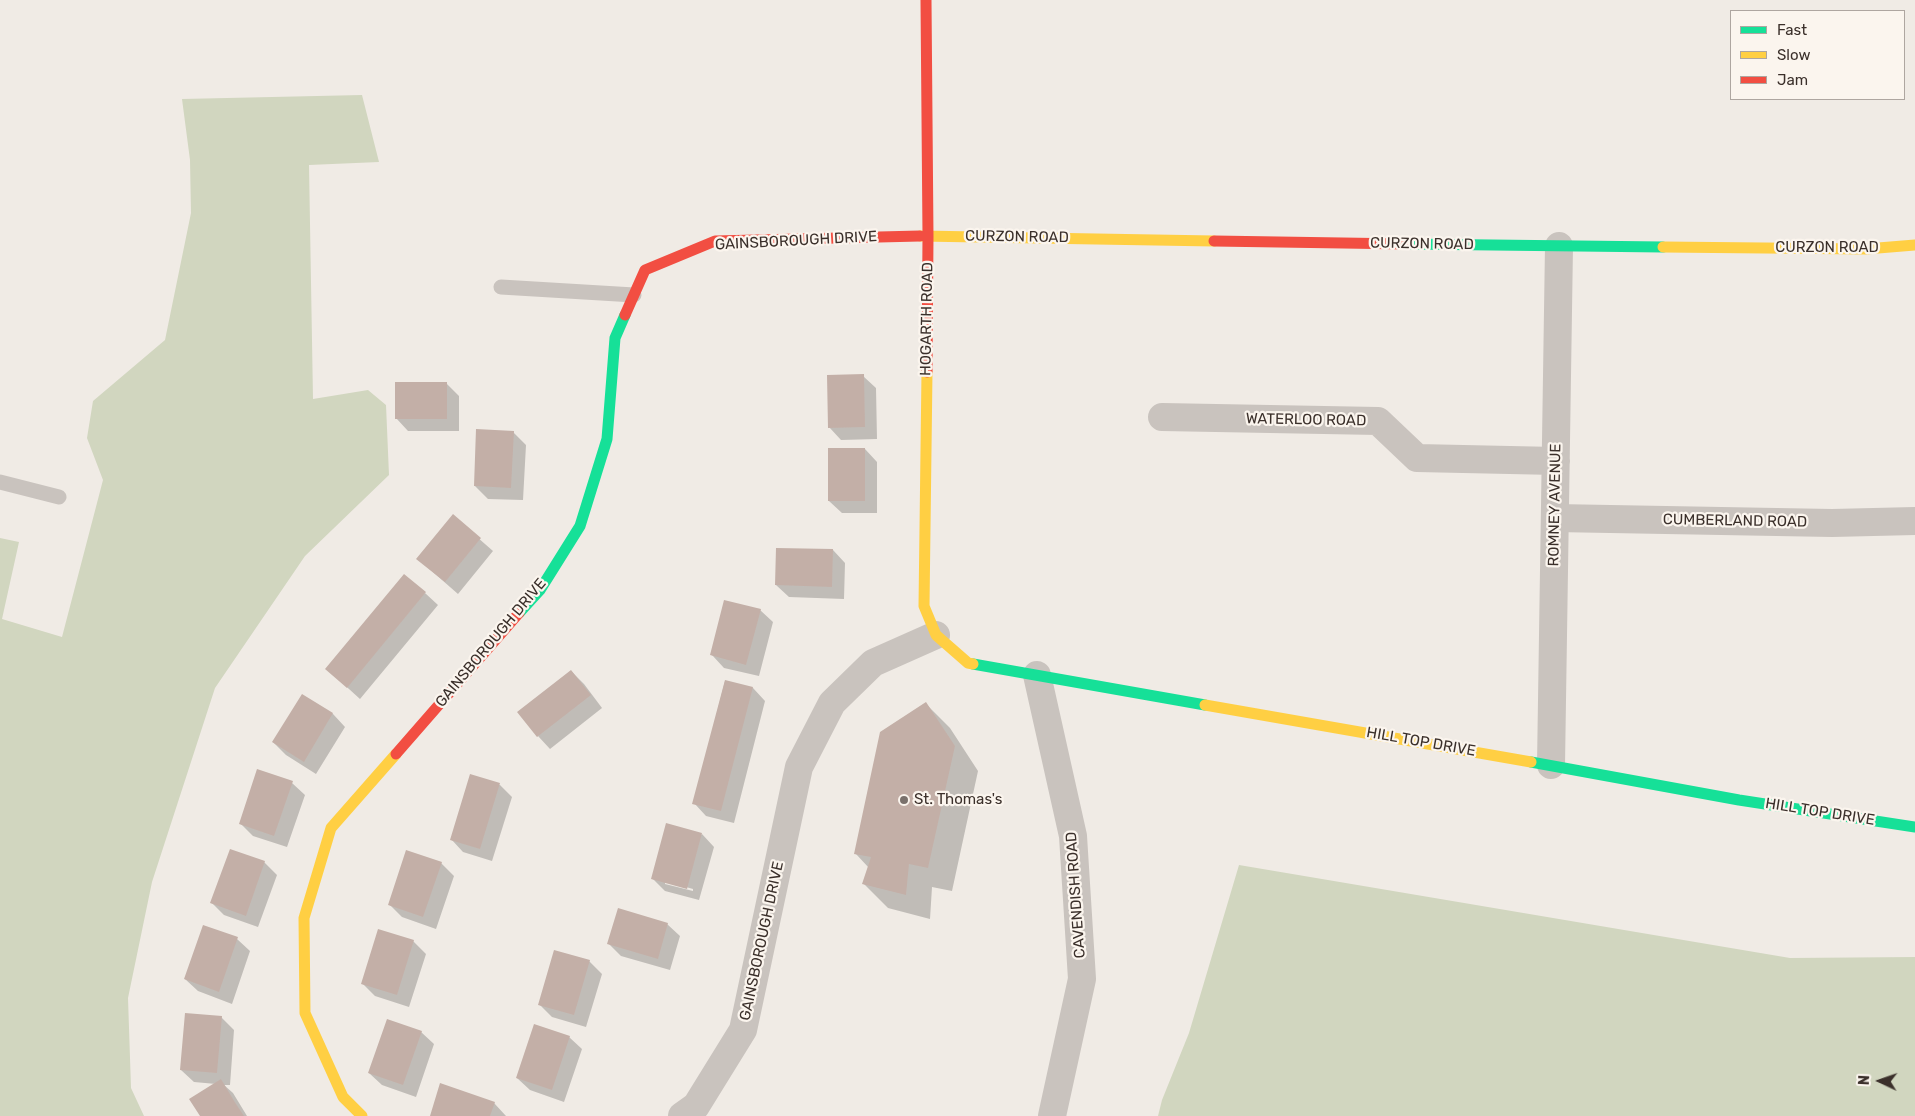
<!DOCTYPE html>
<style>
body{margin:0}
#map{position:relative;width:1915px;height:1116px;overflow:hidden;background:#f0ebe5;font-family:Rubik,sans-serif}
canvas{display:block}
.legend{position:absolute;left:1730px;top:10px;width:175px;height:90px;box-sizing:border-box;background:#fbf5ee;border:1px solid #aea6a0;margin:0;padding:6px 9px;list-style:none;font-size:15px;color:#3b302b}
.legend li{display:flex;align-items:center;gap:10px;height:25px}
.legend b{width:25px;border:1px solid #aea6a0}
.north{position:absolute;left:1855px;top:1056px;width:50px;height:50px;-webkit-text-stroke:4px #fbf5ee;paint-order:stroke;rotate:273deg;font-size:14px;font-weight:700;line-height:20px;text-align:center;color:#3b302b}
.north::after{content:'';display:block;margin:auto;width:18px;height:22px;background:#3b302b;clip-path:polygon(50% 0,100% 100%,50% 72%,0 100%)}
</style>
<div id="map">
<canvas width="1915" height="1116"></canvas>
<ul class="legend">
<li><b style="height:6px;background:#16e098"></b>Fast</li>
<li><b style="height:6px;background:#ffcf43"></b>Slow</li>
<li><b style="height:6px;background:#f24e42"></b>Jam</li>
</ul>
<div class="north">N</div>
</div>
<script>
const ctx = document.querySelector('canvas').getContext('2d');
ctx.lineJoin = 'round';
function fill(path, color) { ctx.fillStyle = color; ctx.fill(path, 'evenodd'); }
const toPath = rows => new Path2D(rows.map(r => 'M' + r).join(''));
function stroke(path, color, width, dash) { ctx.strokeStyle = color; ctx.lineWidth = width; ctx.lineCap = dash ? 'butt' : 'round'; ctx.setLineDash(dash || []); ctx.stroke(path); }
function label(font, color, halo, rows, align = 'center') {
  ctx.font = font + ' Rubik,sans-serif'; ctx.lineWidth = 4.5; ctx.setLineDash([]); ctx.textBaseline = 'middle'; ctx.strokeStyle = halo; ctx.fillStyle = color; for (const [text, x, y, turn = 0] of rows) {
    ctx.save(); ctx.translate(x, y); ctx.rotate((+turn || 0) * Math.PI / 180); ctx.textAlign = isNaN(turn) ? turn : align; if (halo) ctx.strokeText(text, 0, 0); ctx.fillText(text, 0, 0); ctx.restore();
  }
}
fill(toPath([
 [362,95,379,162,309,165,313,399,368,390,386,405,389,475,305,556,215,688,152,882,128,998,131,1088,144,1116,0,1116,0,538,19,542,2,619,62,637,103,480,87,438,93,401,165,340,191,213,190,160,182,99],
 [1239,865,1790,958,1915,957,1915,1116,1158,1116,1162,1100,1189,1033]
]), '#d1d6bf');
fill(toPath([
 [863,376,876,388,877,439,841,440,829,427],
 [446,383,459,396,459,431,408,431,396,418],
 [513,432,526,445,523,500,488,499,475,486],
 [865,449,877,462,877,513,842,513,829,501],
 [453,516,493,551,458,594,418,559],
 [833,550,845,563,844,599,789,597,776,585],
 [425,593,438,605,360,699,327,669],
 [760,610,773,622,759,676,724,668,712,655],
 [571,671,584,684,602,708,550,749,538,736],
 [725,681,753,688,765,701,734,823,706,816,694,803],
 [302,695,333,714,345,727,316,774,286,755,273,742],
 [926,704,950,728,978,771,952,891,932,887,930,919,888,908,864,884,869,868,856,854],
 [471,775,500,785,512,797,492,861,463,852,451,839],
 [292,783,305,795,287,847,253,836,240,823],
 [702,834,714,847,699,900,665,891,652,878],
 [665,881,693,889,693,891,665,884],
 [264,862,277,875,258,927,224,915,212,903],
 [441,863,454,876,436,929,402,917,390,905],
 [667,924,680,936,670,970,621,956,609,944],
 [237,939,250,951,232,1004,198,991,185,979],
 [413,941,426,954,409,1007,375,996,363,984],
 [589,961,602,974,586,1027,552,1017,539,1004],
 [221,1017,234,1030,230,1085,224,1085,233,1093,247,1116,201,1116,216,1084,194,1082,181,1070],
 [421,1032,434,1044,416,1097,382,1085,369,1073],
 [569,1037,582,1049,564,1102,530,1090,517,1078],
 [494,1103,506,1116,431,1116]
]), '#0003');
fill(toPath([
 [864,374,865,427,828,428,827,375],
 [395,382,447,382,447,419,395,419],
 [476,429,514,431,511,488,474,486],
 [828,448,865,448,865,501,828,501],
 [453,514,481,538,445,582,416,559],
 [776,548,833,549,832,587,775,585],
 [404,574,426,592,347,688,325,669],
 [724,600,761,609,746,665,710,655],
 [571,670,591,695,537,737,517,712],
 [725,680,753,687,721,811,692,804],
 [302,694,333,713,304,762,272,742],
 [926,702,955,746,928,868,909,864,906,895,862,884,871,857,854,854,880,732],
 [257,769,293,781,274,836,239,824],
 [470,774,500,783,480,849,450,840],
 [666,823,702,833,687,889,651,879],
 [230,849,265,861,246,916,210,903],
 [406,850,442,862,423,917,388,905],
 [618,908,668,923,658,959,607,944],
 [203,925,238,937,219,992,184,979],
 [378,929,414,940,397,995,361,984],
 [554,950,590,960,574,1015,538,1005],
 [185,1013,222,1016,217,1073,180,1070],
 [387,1019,422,1031,403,1085,368,1073],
 [534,1024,570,1036,552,1090,516,1078],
 [221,1079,236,1104,244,1116,200,1116,189,1099],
 [440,1083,495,1102,490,1116,430,1116]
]), '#c3afa7');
stroke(toPath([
 [501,287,634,295],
 [0,482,59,497]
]), '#c9c3be', 15);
stroke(toPath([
 [1162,417,1378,421,1417,458,1556,461],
 [1555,518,1832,523,1915,521],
 [1037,675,1073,836,1082,979,1052,1116],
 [1551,765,1559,246],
 [682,1116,696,1106,743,1030,799,767,832,703,873,663,936,635]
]), '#c9c3be', 28);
stroke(toPath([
 [1407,244,1663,247],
 [519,613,540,590,580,526,607,439,615,338,625,315],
 [973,664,1205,705],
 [1531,762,1739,800,1915,827]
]), '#16e098', 11);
stroke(toPath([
 [920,236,1214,241],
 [1663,247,1866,249,1915,245],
 [927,372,924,606,936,635,968,663,973,664],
 [1205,705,1531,762],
 [362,1116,343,1097,305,1013,304,918,331,828,396,754]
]), '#ffcf43', 11);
stroke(toPath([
 [926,0,928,236,927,372],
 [1214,241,1407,244],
 [625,315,645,270,715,241,920,236],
 [396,754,519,613]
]), '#f24e42', 11);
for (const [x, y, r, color] of [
 [904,800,5,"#7a716c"]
]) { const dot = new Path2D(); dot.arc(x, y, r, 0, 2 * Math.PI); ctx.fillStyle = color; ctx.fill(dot); stroke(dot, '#fbf5ee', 2); }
label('15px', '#3b302b', '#fbf5ee', [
 ["CURZON ROAD",1017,237,1],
 ["GAINSBOROUGH DRIVE",796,241,-3],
 ["CURZON ROAD",1422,244,1],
 ["CURZON ROAD",1827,248],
 ["HOGARTH ROAD",927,319,-89],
 ["WATERLOO ROAD",1306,420,1],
 ["ROMNEY AVENUE",1555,505,-89],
 ["CUMBERLAND ROAD",1735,521,1],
 ["GAINSBOROUGH DRIVE",491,643,-50],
 ["HILL TOP DRIVE",1421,742,10],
 ["HILL TOP DRIVE",1820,812,9],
 ["CAVENDISH ROAD",1076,895,-94],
 ["GAINSBOROUGH DRIVE",762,941,-78]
]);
label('15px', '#3b302b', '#fbf5ee', [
 ["St. Thomas's",914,800]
], 'left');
</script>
